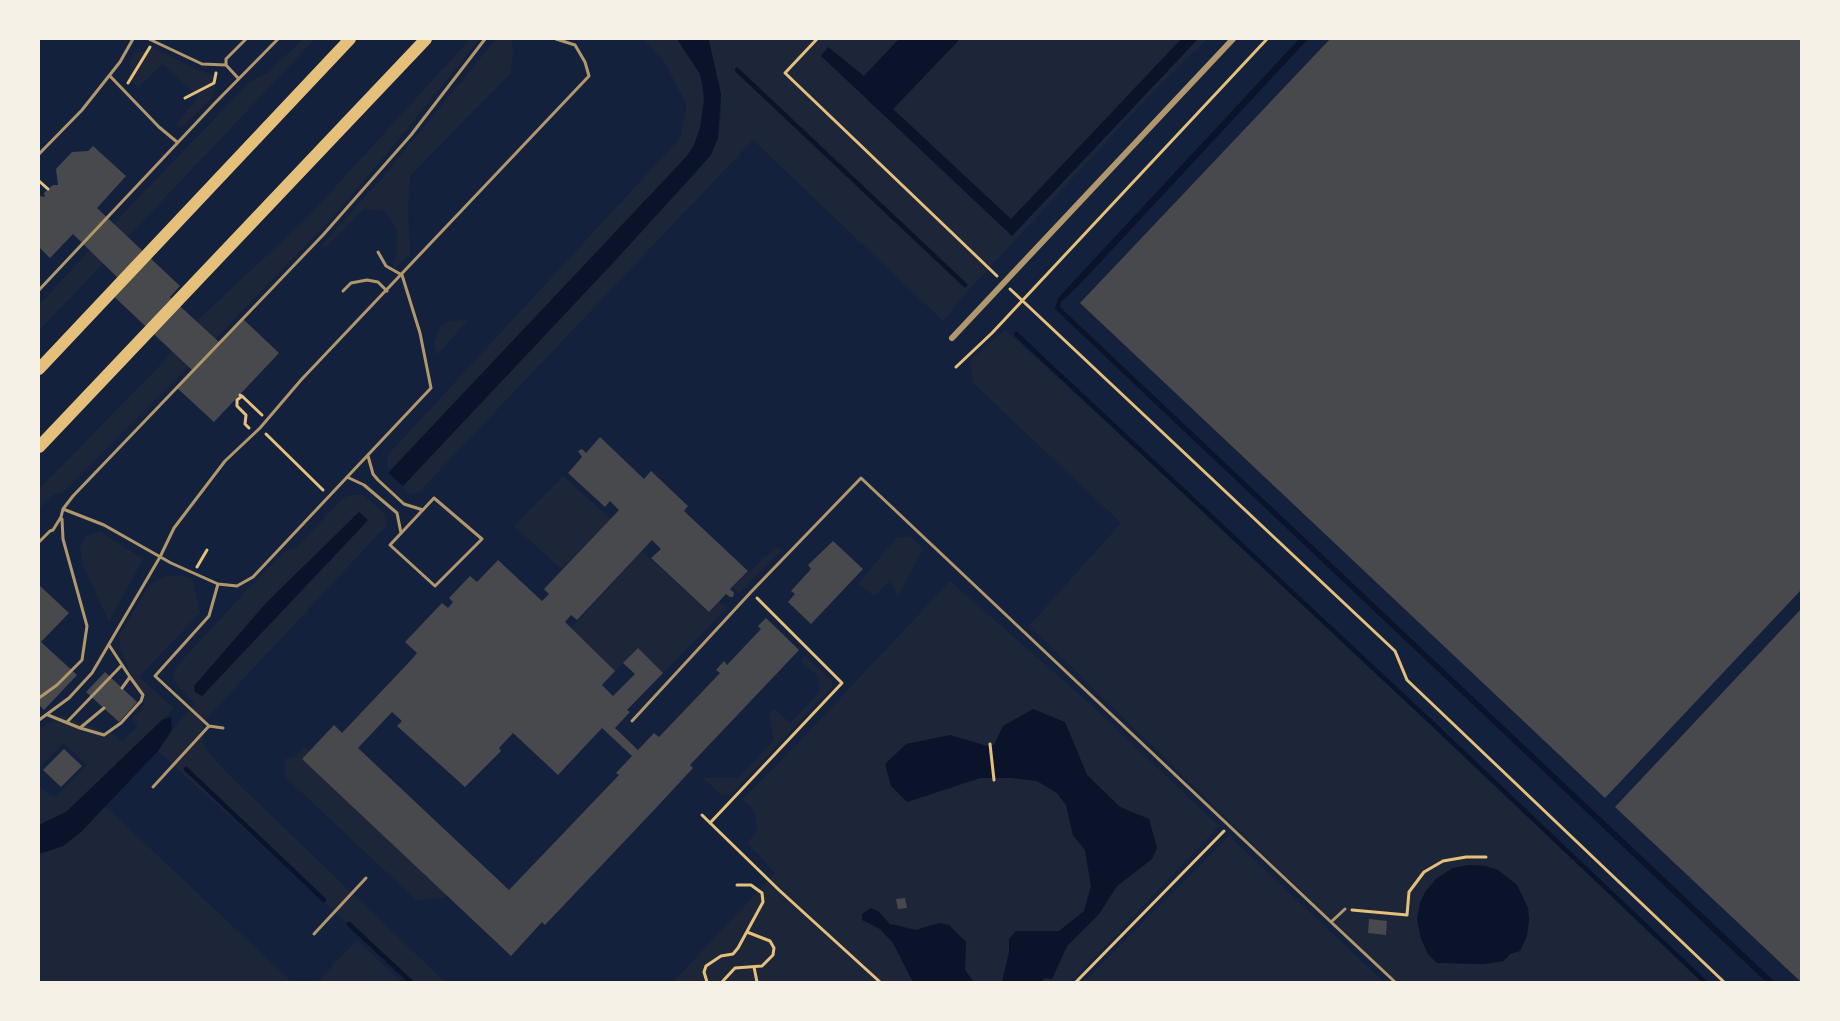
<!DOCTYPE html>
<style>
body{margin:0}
#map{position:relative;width:1840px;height:1021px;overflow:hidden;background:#14213d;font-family:"Titillium Web",sans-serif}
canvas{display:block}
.frame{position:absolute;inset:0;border:40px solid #f6f1e7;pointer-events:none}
</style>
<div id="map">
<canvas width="1840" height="1021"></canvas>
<div class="frame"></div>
</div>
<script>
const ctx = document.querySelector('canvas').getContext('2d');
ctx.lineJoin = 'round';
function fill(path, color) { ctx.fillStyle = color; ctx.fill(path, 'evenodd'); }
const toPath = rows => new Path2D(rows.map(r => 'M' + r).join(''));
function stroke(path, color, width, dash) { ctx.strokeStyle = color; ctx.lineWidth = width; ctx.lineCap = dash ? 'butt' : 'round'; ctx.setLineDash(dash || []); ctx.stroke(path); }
fill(toPath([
 [303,39,315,39,39,331,39,305,134,202,250,82,267,73],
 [470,39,480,39,384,157,331,219,194,361,62,493,55,494,39,508,39,489,166,359,176,345,201,317,307,218],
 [496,39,511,39,512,42,513,57,510,74,410,176,408,208,410,254,395,268,393,264,397,253,397,230,387,214,384,211,377,210,364,209,326,247,322,245,381,179],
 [643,39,677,39,700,74,704,101,700,128,694,145,687,157,388,473,387,456,680,138,687,106,665,63],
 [708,39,899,39,864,76,829,48,822,56,1011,219,893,109,960,39,1207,39,1149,96,965,294,943,321,753,140,419,492,411,494,406,491,403,486,697,172,718,138,721,115,721,94],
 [154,48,198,70,218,77,212,98,181,128,176,124,198,97,162,64,138,88,130,78,130,60,135,53],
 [468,320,437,355,434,343,440,327,450,321],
 [1005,330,1166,476,1703,982,1395,982,1029,626,1121,523,973,383,970,360],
 [1470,865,1486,866,1498,870,1512,881,1519,889,1528,908,1529,920,1527,936,1520,951,1510,954,1504,961,1483,964,1459,964,1445,962,1437,963,1428,954,1421,939,1417,919,1420,903,1436,879,1453,868],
 [563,476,611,519,561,569,514,526],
 [351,495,363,495,384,513,387,525,207,718,204,725,203,743,208,752,228,774,445,982,412,982,158,751,172,730,195,704,176,684,173,676,176,667,244,593,284,552,297,547,343,498],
 [359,513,368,521,202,696,194,686,267,602],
 [100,531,143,559,109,622,83,565,80,546,86,536],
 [910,536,923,549,898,597,891,580,874,596,858,584,896,538],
 [776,547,782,550,739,593,733,587],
 [642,551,708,612,719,602,727,608,663,673,638,649,615,671,571,628],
 [167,575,189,577,193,581,200,613,139,677,174,708,79,801,66,812,39,825,39,786,52,796,56,796,87,765,64,743,39,767,39,730,61,715,116,736,122,742,138,725,132,719,142,709,144,703,121,651,119,636,146,591,152,583],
 [950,581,1088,702,1219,826,1071,982,1040,982,1045,978,1052,979,1067,946,1099,914,1117,886,1152,859,1149,819,1120,807,1087,775,1065,722,1004,726,994,745,987,746,950,735,907,802,980,778,1012,778,1037,781,1057,793,1066,805,1073,835,1085,850,1091,886,1084,911,1059,931,1016,931,1009,939,1009,952,1002,982,974,982,965,970,966,942,939,923,916,930,889,924,878,911,862,920,880,929,893,943,913,982,673,982,775,873,747,843,757,831,755,813,743,799,799,742],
 [804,655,832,681,832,687,730,796,721,795,703,778,738,778,774,740,769,714,775,709,790,723,820,692,818,676,801,662],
 [305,747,347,785,451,890,444,898,416,900,285,777,285,759,294,757],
 [105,806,292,982,39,982,39,854,63,846,81,832],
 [1229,836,1384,982,1084,982],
 [357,940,402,982,317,982]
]), '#1d2539');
fill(toPath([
 [677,39,709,40,721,94,718,138,711,155,613,263,403,486,388,473,686,157,694,145,700,128,704,101,703,87,700,74],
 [899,39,960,39,893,109,1011,219,1181,39,1198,39,1012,236,821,56,828,47,864,76],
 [1299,39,1308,39,1082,282,1061,302,1060,307,1775,982,1766,982,1055,309,1058,298],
 [359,512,368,520,202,696,195,692,194,686,267,602],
 [1033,709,1065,722,1087,775,1120,807,1149,819,1157,848,1152,859,1117,886,1099,914,1067,946,1052,979,1045,978,1040,982,1002,982,1009,952,1009,939,1016,931,1059,931,1084,911,1091,886,1085,850,1073,835,1066,805,1057,793,1037,781,1012,778,980,778,907,802,891,786,885,764,906,744,950,735,987,746,994,745,1003,726],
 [171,717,172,730,158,751,81,832,63,846,39,854,39,825,66,812,162,720],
 [1469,865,1486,866,1498,870,1517,885,1528,908,1529,920,1527,936,1520,951,1510,954,1504,961,1483,964,1437,963,1428,954,1421,939,1417,919,1420,903,1425,892,1436,879,1453,868],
 [871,908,878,911,890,924,916,930,939,923,949,925,966,942,965,970,974,982,913,982,893,943,880,929,862,920,862,914]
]), '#0b132b');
stroke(toPath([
 [737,70,965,285],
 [1016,334,1431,722,1705,982],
 [186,769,324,900],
 [349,924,411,982]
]), '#0b132b', 4.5);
fill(toPath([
 [1330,39,1801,39,1801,590,1605,798,1080,303],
 [93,146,126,176,97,208,180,286,170,297,219,342,242,318,279,353,214,422,176,387,192,370,107,290,118,278,73,234,50,258,39,247,39,196,45,197,44,193,48,189,53,185,58,185,56,169,72,152,88,151],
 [600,437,644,479,651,471,688,506,684,511,748,571,730,589,734,593,733,597,730,597,726,594,709,612,651,558,661,549,652,540,577,620,571,615,565,622,615,671,602,685,613,696,635,674,623,663,638,648,663,673,627,710,630,712,615,728,638,750,654,733,659,737,720,673,716,670,724,661,727,665,761,629,758,626,766,618,799,650,690,765,693,768,655,809,545,925,542,922,511,956,302,759,334,725,342,733,412,659,417,653,405,642,442,603,448,608,453,602,449,598,470,576,477,582,498,560,542,601,549,594,544,589,619,510,610,501,605,507,568,473,582,457,578,451,582,449,586,453],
 [392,712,402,721,397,726,465,787,501,751,499,748,513,733,558,775,602,728,632,756,616,773,619,775,509,890,358,748],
 [833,541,863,569,811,624,788,602,795,594,791,591,811,569,808,565],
 [39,585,69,613,41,642,77,675,44,710,39,705],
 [1801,609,1801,982,1615,807],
 [105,672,137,702,119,722,86,692],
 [64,749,82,766,61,787,43,770],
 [905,898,907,908,898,909,896,899],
 [1369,919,1387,921,1386,935,1368,933]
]), '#48494c');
stroke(toPath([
 [817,39,785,73,997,276],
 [128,83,150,47],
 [185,98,214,83,216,73],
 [39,181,48,189],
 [1010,289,1395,651,1407,680,1724,982],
 [956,367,992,333,1267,39],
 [240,395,242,396,237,400,237,406,246,415,245,424,249,428],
 [242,396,262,415],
 [266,434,323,490],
 [197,567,207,550],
 [990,744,994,780],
 [702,815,779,890,880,982],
 [710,823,842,683,757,598],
 [1352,910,1407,915,1409,892,1424,872,1443,861,1466,857,1486,857],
 [754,967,757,982],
 [707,982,704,972,706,966,721,956,733,954,738,948,763,902,762,893,751,885,737,885],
 [722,982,735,968,762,966,773,955,774,948,770,941,747,932],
 [1076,982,1224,831]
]), '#e5c07b', 3);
stroke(toPath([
 [149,39,202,64,226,65,238,78],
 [226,65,226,59,246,39],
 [110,76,159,127,177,142],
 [39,154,82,110,120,62,133,39],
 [39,290,215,103,278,39],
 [343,291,351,283,367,280,378,282,387,291],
 [368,456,373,474,378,480,404,504,423,510],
 [347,477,364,485,397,513,401,533],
 [434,498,482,539,435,586,390,545,434,498],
 [63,509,104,525,171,563,218,584,237,586,253,577,431,388,420,333,402,275,386,266,378,252],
 [39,542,50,531,53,530,61,517,63,509,73,496,323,235,411,135,485,39],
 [109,645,130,677,122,688],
 [39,698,57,685,82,660,87,626,63,539,62,519],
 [48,715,80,728,104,708],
 [39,720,69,698,92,673,160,557,174,528,225,461,260,428,301,380,589,76,585,62,575,45,556,39],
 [632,721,751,592,861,478,1331,922,1345,909],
 [67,722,121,666],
 [209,726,223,728],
 [80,728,104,735,121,723,141,701,143,695,130,677],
 [153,787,209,726,155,676,209,616,218,584],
 [1331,922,1395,982],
 [314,934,366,878]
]), '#b1986c', 3);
stroke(toPath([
 [952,338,1233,39]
]), '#b1986c', 6);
stroke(toPath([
 [39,369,350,39],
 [39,447,426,39]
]), '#e5c07b', 12);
</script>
